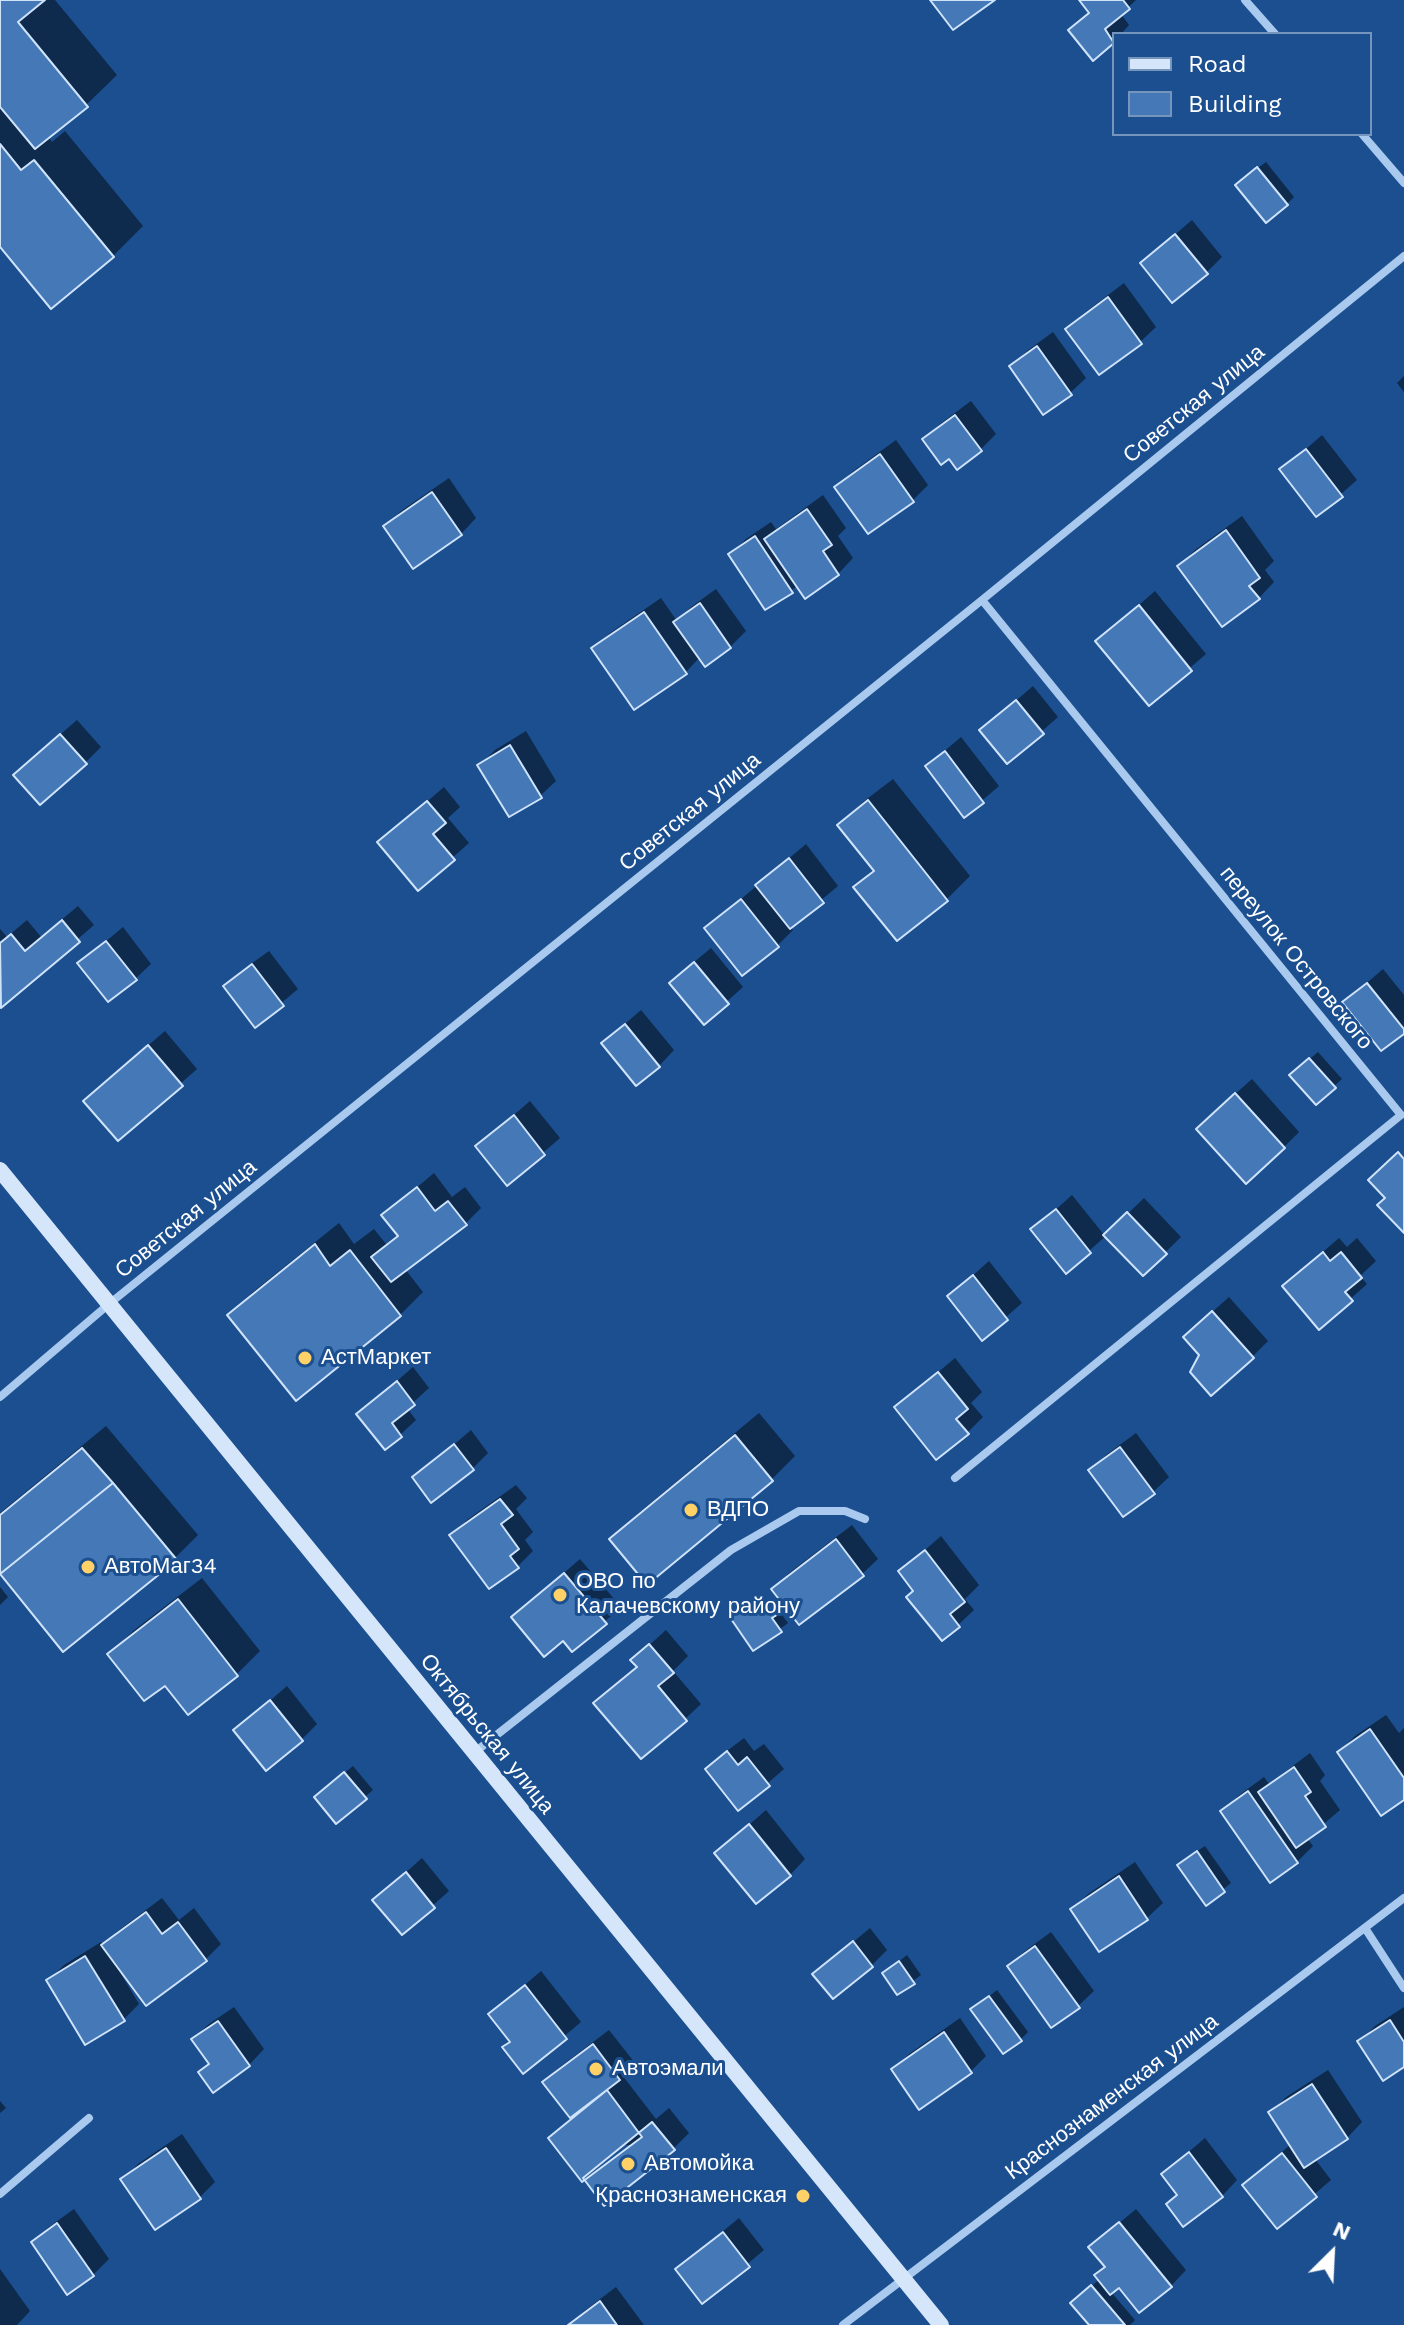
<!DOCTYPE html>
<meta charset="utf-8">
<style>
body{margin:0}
#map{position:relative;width:1404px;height:2325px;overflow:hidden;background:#1b4f8f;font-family:"Work Sans",sans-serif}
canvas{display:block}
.legend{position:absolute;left:1112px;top:32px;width:260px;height:104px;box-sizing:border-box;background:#1b4f8f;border:2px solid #7695bc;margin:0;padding:10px 14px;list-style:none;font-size:24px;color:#fff}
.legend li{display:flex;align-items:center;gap:16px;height:40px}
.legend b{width:40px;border:2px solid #7695bc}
.north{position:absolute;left:1292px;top:2213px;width:80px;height:80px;-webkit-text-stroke:6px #1b4f8f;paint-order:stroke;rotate:24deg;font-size:22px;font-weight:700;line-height:32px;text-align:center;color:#fff}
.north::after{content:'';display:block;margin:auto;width:28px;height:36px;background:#fff;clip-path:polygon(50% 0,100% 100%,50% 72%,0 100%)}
</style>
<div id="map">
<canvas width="1404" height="2325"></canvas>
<ul class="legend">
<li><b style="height:10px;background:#d6e6fa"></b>Road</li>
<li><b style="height:22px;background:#4478b7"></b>Building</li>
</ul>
<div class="north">N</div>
</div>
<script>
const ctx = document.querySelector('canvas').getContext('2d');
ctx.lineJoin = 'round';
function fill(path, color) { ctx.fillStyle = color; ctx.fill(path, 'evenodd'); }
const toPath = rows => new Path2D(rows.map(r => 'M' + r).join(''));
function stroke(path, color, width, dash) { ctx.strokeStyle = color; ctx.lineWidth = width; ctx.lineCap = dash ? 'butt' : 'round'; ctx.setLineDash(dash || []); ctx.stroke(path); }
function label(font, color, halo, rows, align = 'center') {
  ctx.font = font + ' "Work Sans",sans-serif'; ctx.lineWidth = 6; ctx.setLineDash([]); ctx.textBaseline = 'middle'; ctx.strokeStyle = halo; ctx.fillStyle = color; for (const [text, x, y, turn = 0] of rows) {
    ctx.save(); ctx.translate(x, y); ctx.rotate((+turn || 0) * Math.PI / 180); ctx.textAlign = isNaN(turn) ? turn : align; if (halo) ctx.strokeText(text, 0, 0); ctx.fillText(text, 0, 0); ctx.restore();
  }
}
fill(toPath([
 [0,0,55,0,117,75,86,105,48,136,52,142,65,131,143,226,113,256,0,244],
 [1082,0,1136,0,1121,14,1129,25,1121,34,1114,34,1114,41,1093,58,1071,30,1091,11],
 [1266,162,1294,197,1287,204,1245,178],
 [1192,220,1222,257,1206,273,1142,263],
 [1124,283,1156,327,1140,342,1068,329,1083,314],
 [1053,332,1086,378,1070,393,1012,366,1027,351],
 [1404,376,1404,392,1397,383],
 [971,401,996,434,980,450,949,456,925,439,940,424],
 [1322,435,1357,480,1317,515,1282,470],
 [896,440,928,485,913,500,869,531,837,487,852,472],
 [449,478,476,518,461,534,386,526,401,511],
 [823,495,846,528,838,536,853,558,838,574,798,585,791,591,730,554,746,539,771,522,776,529],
 [1242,516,1274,561,1265,570,1274,582,1259,598,1179,566,1195,550],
 [716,589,746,631,730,647,705,664,700,657,686,672,635,707,594,649,610,633,661,598,677,621,691,607],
 [1155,591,1206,654,1149,703,1098,641],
 [1033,686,1058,717,1008,761,982,730],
 [77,720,101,747,85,763,31,760],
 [526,731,556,781,540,796,480,765,495,750],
 [961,737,999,786,964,816,927,766],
 [893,779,970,876,947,899,856,887,875,868,840,825,863,802],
 [444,787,460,807,448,818,469,843,418,888,380,842],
 [806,844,838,886,790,926,793,930,777,946,707,928],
 [78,906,94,925,1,1005,0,929,7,937,27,920,41,937],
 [123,927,151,964,135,979,80,963],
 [711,948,743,987,704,1022,687,968],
 [269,951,298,989,255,1025,226,986,241,971],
 [1383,969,1404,995,1404,1031,1345,1002],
 [641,1010,674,1050,659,1066,603,1043],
 [165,1031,197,1069,118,1139,101,1086],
 [1318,1052,1342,1079,1316,1102,1299,1068],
 [1252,1079,1299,1132,1284,1147,1214,1113],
 [530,1101,560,1138,508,1183,478,1146],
 [434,1173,452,1197,465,1187,481,1208,465,1224,405,1269,423,1292,400,1315,230,1315,253,1292,339,1223,354,1244,374,1229,386,1244,399,1234,384,1215],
 [1072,1195,1105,1236,1144,1198,1181,1237,1143,1274,1107,1235,1066,1271,1033,1230],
 [1339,1238,1347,1247,1357,1238,1376,1261,1360,1276,1367,1284,1319,1327,1301,1271],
 [989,1261,1022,1303,982,1338,949,1297],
 [1229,1297,1268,1341,1252,1357,1202,1355,1201,1322],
 [955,1358,982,1392,971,1403,983,1417,967,1433,897,1407],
 [413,1367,429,1388,407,1408,416,1420,386,1448,359,1414],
 [759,1413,795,1456,772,1479,648,1582,612,1539,635,1516],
 [106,1426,198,1535,175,1558,0,1572,0,1513],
 [471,1430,488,1453,473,1468,415,1478],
 [1136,1433,1169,1477,1153,1492,1091,1470,1106,1455],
 [516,1485,527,1498,516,1509,533,1532,525,1540,533,1551,517,1567,452,1535,467,1520],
 [852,1525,878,1559,862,1574,786,1604,779,1611,788,1623,753,1649,732,1616,762,1594,771,1607,782,1600,774,1589,789,1573],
 [941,1536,979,1585,965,1599,974,1610,958,1625,915,1590,900,1572],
 [580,1559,621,1607,573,1650,564,1639,513,1617],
 [202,1578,260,1651,237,1674,110,1654,133,1631],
 [0,1587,8,1597,0,1605],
 [666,1630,688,1656,673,1671,701,1704,685,1719,611,1688,638,1666,633,1660],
 [287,1686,317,1724,302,1739,235,1731],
 [1386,1715,1399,1733,1404,1728,1404,1798,1339,1752,1355,1736],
 [744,1738,754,1751,764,1744,784,1769,739,1808,723,1754],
 [1310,1753,1325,1775,1320,1781,1340,1810,1307,1838,1313,1846,1297,1862,1271,1880,1223,1811,1238,1796,1264,1777,1269,1784],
 [353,1766,373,1790,337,1821,324,1790],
 [766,1810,805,1859,790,1875,717,1853],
 [1205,1846,1231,1883,1206,1903,1187,1858],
 [422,1858,449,1891,403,1932,375,1900],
 [1135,1862,1163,1903,1147,1918,1100,1950,1073,1909,1088,1894],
 [162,1898,179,1920,194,1908,221,1944,205,1960,121,1974,139,2004,124,2019,48,1981,64,1965,101,1942,103,1945,119,1930],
 [870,1928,887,1950,872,1965,815,1974],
 [1051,1932,1094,1991,1078,2006,1009,1966,1025,1951],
 [907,1955,921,1975,898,1992,884,1973],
 [541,1971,581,2022,523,2071,512,2041,491,2014],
 [997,1990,1028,2032,1021,2039,973,2009],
 [234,2007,264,2049,249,2065,201,2072,210,2063,193,2039,209,2024],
 [1404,2007,1404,2065,1360,2041,1375,2026],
 [960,2018,986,2056,971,2071,893,2070,909,2054],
 [609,2030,635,2063,622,2075,656,2119,669,2108,689,2133,673,2149,550,2138,572,2117,545,2083,560,2067],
 [1328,2070,1362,2122,1347,2138,1315,2159,1331,2180,1277,2226,1245,2185,1291,2144,1271,2113,1286,2097],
 [0,2101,6,2108,0,2113],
 [182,2134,215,2182,199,2198,123,2179,138,2164],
 [1205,2138,1237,2180,1222,2196,1178,2194,1163,2174],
 [74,2209,109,2259,93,2275,33,2242,49,2227],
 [1136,2209,1186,2270,1171,2286,1119,2286,1111,2292,1135,2320,1130,2325,1092,2325,1080,2296,1100,2279,1107,2266,1091,2247],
 [739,2218,764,2250,702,2302,677,2269],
 [0,2269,30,2311,17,2325,0,2325],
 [616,2287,644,2325,570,2325,583,2312]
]), '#0007');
const building = toPath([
 [0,0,45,0,18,22,88,107,35,149,0,107,0,0],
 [930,0,995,0,953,30,930,0],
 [1079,0,1123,0,1130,9,1105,29,1114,43,1093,61,1068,30,1089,13,1079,0],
 [0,144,21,170,34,160,114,257,51,309,0,247,0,144],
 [1257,167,1288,205,1266,223,1235,185,1257,167],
 [1175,234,1208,274,1172,303,1140,263,1175,234],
 [1108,297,1142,344,1099,375,1065,329,1108,297],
 [1037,346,1072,395,1043,415,1009,366,1037,346],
 [955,415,982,451,957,470,949,459,941,465,922,439,955,415],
 [1306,449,1343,497,1316,517,1279,469,1306,449],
 [880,454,914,502,868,534,834,487,880,454],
 [432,492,462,535,413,569,383,526,432,492],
 [807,509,832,545,823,551,839,575,805,599,764,539,807,509],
 [1226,530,1260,578,1249,586,1260,599,1222,627,1177,566,1226,530],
 [755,536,793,593,765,610,728,554,755,536],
 [700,603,731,648,705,667,673,622,700,603],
 [1139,605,1192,671,1149,706,1095,641,1139,605],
 [644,612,687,674,634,710,591,648,644,612],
 [1016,700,1044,734,1007,764,979,730,1016,700],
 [60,734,87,764,40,805,13,775,60,734],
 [510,745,542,798,509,817,477,765,510,745],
 [945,751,984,803,964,818,925,766,945,751],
 [868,800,948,901,897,941,853,887,874,871,837,825,868,800],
 [427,801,446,823,433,834,455,860,418,891,377,842,427,801],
 [789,858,824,903,790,929,755,885,789,858],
 [741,899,779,947,742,976,704,928,741,899],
 [62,920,80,942,1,1008,0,943,11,934,25,951,62,920],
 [106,941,137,980,108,1002,77,963,106,941],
 [694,962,729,1004,704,1025,669,983,694,962],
 [252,964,284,1006,255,1028,223,986,252,964],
 [1367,983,1404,1029,1404,1034,1381,1051,1342,1002,1367,983],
 [625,1024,660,1067,636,1086,601,1043,625,1024],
 [148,1045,183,1086,118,1141,83,1101,148,1045],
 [1309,1058,1336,1088,1316,1105,1289,1075,1309,1058],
 [1235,1093,1285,1148,1246,1184,1196,1129,1235,1093],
 [514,1115,545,1155,507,1186,475,1146,514,1115],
 [1398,1152,1404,1159,1404,1233,1377,1205,1385,1198,1368,1180,1398,1152],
 [417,1187,435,1211,448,1201,467,1225,391,1282,371,1257,398,1236,381,1215,417,1187],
 [1056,1209,1091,1253,1066,1274,1030,1229,1056,1209],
 [1127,1212,1167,1254,1143,1276,1103,1235,1127,1212],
 [315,1244,330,1266,350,1250,401,1316,296,1401,227,1315,315,1244],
 [1323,1252,1330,1261,1341,1252,1362,1278,1345,1292,1353,1301,1319,1330,1282,1286,1323,1252],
 [973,1275,1008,1320,982,1341,947,1296,973,1275],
 [1212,1311,1254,1358,1211,1396,1190,1372,1199,1355,1183,1337,1212,1311],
 [938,1372,968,1409,956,1419,969,1434,936,1460,894,1407,938,1372],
 [397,1381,415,1405,392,1423,402,1437,385,1450,356,1414,397,1381],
 [735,1435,773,1481,647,1585,609,1539,735,1435],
 [454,1444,474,1470,431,1503,412,1477,454,1444],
 [1120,1447,1155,1494,1123,1517,1088,1470,1120,1447],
 [82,1448,113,1483,0,1574,0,1515,82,1448],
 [113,1483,177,1560,63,1652,0,1574,113,1483],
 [500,1499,513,1515,501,1524,519,1549,510,1556,519,1568,489,1589,449,1535,500,1499],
 [836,1539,864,1576,799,1625,771,1589,836,1539],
 [925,1550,965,1602,950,1614,960,1627,942,1641,906,1597,913,1591,898,1571,925,1550],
 [564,1573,607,1624,572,1652,563,1641,544,1657,511,1617,564,1573],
 [178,1599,238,1676,188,1715,165,1686,144,1701,107,1654,178,1599],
 [754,1599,763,1613,775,1606,780,1613,772,1618,782,1632,753,1651,729,1616,754,1599],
 [649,1644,674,1673,658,1686,687,1721,641,1759,593,1703,637,1667,630,1660,649,1644],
 [270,1700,303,1741,266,1771,233,1730,270,1700],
 [1370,1729,1404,1778,1404,1800,1381,1816,1337,1752,1370,1729],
 [727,1751,738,1765,747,1757,770,1786,738,1811,705,1769,727,1751],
 [1294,1767,1311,1792,1305,1796,1326,1827,1296,1848,1258,1792,1294,1767],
 [344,1772,367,1799,336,1824,314,1797,344,1772],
 [1248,1791,1298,1863,1270,1883,1220,1811,1248,1791],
 [749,1824,791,1876,756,1904,714,1853,749,1824],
 [1197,1851,1225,1892,1206,1906,1177,1865,1197,1851],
 [406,1872,435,1908,402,1935,372,1900,406,1872],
 [1119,1876,1148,1920,1099,1952,1070,1909,1119,1876],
 [146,1912,162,1934,178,1922,207,1961,146,2006,101,1945,146,1912],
 [853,1941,873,1967,833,1999,812,1974,853,1941],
 [1035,1946,1080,2008,1051,2028,1007,1966,1035,1946],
 [85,1956,125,2021,85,2045,46,1980,85,1956],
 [899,1961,915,1984,897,1995,882,1973,899,1961],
 [525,1985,567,2039,523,2074,502,2047,510,2042,488,2014,525,1985],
 [989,1996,1022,2041,1003,2054,970,2009,989,1996],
 [1390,2020,1404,2042,1404,2067,1383,2081,1357,2041,1390,2020],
 [218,2021,250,2066,213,2093,198,2072,209,2064,191,2039,218,2021],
 [944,2032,972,2073,919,2110,891,2069,944,2032],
 [593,2044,620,2080,570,2118,542,2082,593,2044],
 [1312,2084,1348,2139,1304,2168,1268,2112,1312,2084],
 [607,2090,642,2137,582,2182,548,2138,607,2090],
 [652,2122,675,2150,604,2206,583,2178,652,2122],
 [166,2148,201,2199,155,2230,120,2179,166,2148],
 [1189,2152,1223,2197,1183,2227,1166,2204,1177,2195,1161,2174,1189,2152],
 [1282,2153,1317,2197,1277,2229,1242,2185,1282,2153],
 [1119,2222,1172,2287,1139,2313,1119,2288,1110,2295,1094,2275,1105,2267,1088,2247,1119,2222],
 [57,2223,94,2276,67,2295,31,2242,57,2223],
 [723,2232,750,2267,702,2304,675,2269,723,2232],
 [1091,2285,1125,2325,1089,2325,1070,2303,1091,2285],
 [600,2301,617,2325,568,2325,600,2301]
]);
fill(building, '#4478b7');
stroke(building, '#cfe3fa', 2);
stroke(toPath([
 [1245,0,1275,34],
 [1362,134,1404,183],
 [0,1397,109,1304,982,600,1404,256],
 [955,1478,1401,1115,982,600],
 [475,1752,731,1550,799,1511,845,1511,865,1519],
 [1365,1928,1404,1988],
 [0,2194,89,2118],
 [843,2325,1404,1898]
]), '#a9c9ee', 8);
stroke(toPath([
 [0,1170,941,2325]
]), '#d6e6fa', 16);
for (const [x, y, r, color] of [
 [305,1358,8,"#ffd166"],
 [691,1510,8,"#ffd166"],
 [88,1567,8,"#ffd166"],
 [560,1595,8,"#ffd166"],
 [596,2069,8,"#ffd166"],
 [628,2164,8,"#ffd166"],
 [803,2196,8,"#ffd166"]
]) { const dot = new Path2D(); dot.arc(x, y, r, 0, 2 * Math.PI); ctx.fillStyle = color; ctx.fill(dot); stroke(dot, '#1b4f8f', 3); }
label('22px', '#fff', '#1b4f8f', [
 ["Советская улица",1194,404,-39],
 ["Советская улица",690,812,-39],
 ["переулок Островского",1296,958,51],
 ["Советская улица",186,1219,-39],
 ["Октябрьская улица",487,1734,51],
 ["Краснознаменская улица",1112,2097,-37]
]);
label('22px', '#fff', '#1b4f8f', [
 ["АстМаркет",321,1358],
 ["ВДПО",707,1510],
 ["АвтоМаг34",104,1567],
 ["ОВО по",576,1582],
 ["Калачевскому району",576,1607],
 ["Автоэмали",612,2069],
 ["Автомойка",644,2164],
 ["Краснознаменская",787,2196,"right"]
], 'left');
</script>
